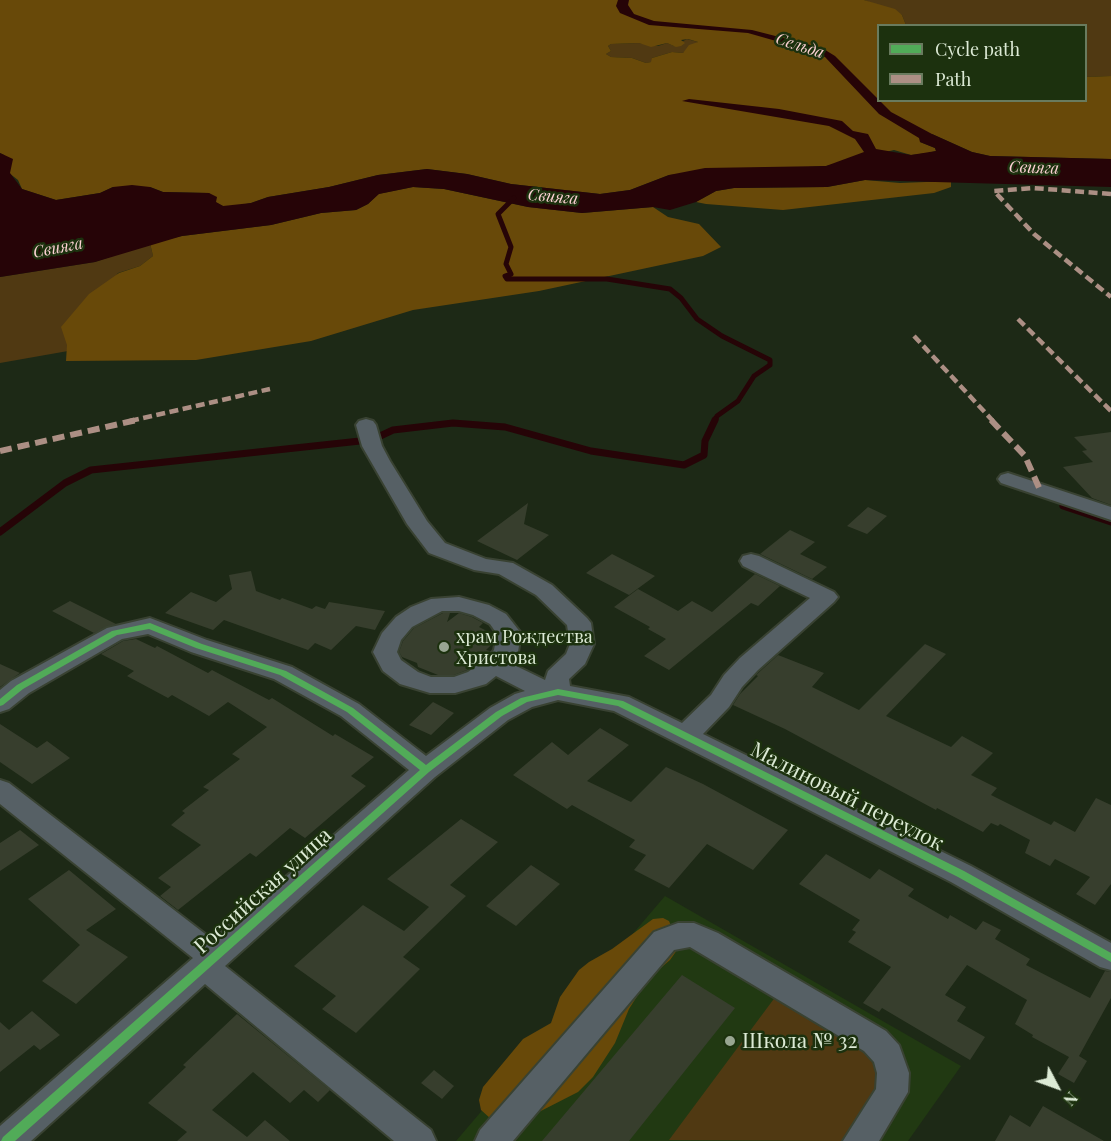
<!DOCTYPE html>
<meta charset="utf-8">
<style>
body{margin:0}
#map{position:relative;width:1111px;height:1141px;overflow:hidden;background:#1d2916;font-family:"Playfair Display",serif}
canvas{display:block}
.legend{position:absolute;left:877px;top:24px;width:210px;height:78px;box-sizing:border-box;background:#1c310e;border:2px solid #697b5e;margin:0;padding:8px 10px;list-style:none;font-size:18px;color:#dcead5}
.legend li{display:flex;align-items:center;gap:12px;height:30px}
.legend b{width:30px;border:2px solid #697b5e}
.north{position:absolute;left:1027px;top:1057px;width:60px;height:60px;-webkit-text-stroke:4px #1c310e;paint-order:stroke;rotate:131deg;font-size:16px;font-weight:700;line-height:24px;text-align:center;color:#dcead5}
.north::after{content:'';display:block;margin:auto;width:21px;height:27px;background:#dcead5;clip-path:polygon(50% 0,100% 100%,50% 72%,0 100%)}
</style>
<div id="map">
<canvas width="1111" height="1141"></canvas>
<ul class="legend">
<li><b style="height:8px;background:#51ab58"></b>Cycle path</li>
<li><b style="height:8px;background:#ac8f84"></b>Path</li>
</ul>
<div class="north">N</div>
</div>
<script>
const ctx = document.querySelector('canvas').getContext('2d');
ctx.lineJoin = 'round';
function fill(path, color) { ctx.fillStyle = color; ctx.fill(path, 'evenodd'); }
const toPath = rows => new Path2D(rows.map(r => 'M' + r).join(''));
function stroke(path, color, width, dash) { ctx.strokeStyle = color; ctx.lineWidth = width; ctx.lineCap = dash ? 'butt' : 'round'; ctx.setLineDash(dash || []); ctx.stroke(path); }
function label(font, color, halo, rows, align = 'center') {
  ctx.font = font + ' "Playfair Display",serif'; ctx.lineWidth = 5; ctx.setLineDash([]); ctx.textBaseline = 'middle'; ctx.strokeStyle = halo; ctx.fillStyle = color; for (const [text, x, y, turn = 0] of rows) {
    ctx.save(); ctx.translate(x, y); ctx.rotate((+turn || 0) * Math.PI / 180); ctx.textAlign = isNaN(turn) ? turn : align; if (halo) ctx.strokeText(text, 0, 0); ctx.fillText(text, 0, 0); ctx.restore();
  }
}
fill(toPath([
 [665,896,961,1066,908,1141,456,1141]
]), '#213912');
fill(toPath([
 [864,0,1111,0,1111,76,1086,77,1086,26,906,25,902,15],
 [687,39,698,42,683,53,672,52,652,58,652,62,646,63,632,58,611,57,606,54,611,51,608,46,611,44,639,43,658,46,667,43,674,46],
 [150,243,153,256,140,266,118,273,67,345,68,351,0,363,0,277,95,262],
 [776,996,871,1055,880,1074,875,1092,844,1141,669,1140]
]), '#503912');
fill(toPath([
 [0,0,864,0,895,9,902,15,906,25,878,26,878,100,1086,100,1086,77,1111,76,1111,159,990,156,972,152,932,134,920,142,935,148,936,151,928,153,911,155,894,150,826,166,669,175,630,190,600,194,511,184,467,174,427,169,378,175,329,187,268,197,251,203,236,206,223,206,215,202,209,193,163,192,150,187,113,187,100,193,56,200,22,189,18,180,9,173,4,155,0,153],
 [688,39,698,42,689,45,683,53,672,52,652,58,651,62,646,63,632,58,611,57,606,54,611,51,608,46,611,44,639,43,651,47,667,43,676,47,681,46,685,43,681,40],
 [865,180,900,183,951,181,951,187,934,193,783,210,706,204,696,202,716,191,734,188,827,187],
 [413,187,444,189,528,207,582,213,653,207,668,217,699,224,721,247,703,256,539,291,413,310,311,341,196,360,66,361,67,345,61,327,89,294,119,273,140,266,153,256,150,243,182,236,271,225,321,213,356,210,368,204,378,194],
 [663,918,669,921,677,940,677,950,670,960,648,979,629,1009,615,1043,593,1077,578,1092,535,1114,491,1119,481,1110,479,1100,483,1087,523,1039,551,1023,560,997,579,970,589,962,612,949,653,919]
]), '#684909');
fill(toPath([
 [618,0,629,0,628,5,634,14,654,21,752,30,822,48,835,56,891,112,932,134,972,152,990,156,1111,159,1111,187,865,180,827,187,734,188,716,191,696,202,670,210,653,207,582,213,528,207,444,189,413,187,379,194,368,204,356,210,321,213,271,225,182,236,95,262,0,277,0,153,13,159,10,173,22,189,56,200,100,193,113,187,132,185,150,187,163,192,209,193,217,197,216,202,223,206,251,203,268,197,329,187,378,175,427,169,467,174,511,184,600,194,630,190,669,175,705,168,826,166,864,152,855,139,829,126,682,101,689,99,779,109,842,121,853,131,868,134,876,149,911,155,936,151,935,148,920,142,919,138,879,114,825,57,804,49,748,33,649,25,620,13,616,6]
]), '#260407');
stroke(toPath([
 [514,198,498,214,511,247,506,264,511,274,505,276,507,279,607,279,670,289,681,298,697,319,722,336,770,360,770,365,754,376,738,401,717,416,715,421]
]), '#260407', 5);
stroke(toPath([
 [1063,506,1111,522],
 [0,532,65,483,91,470,360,441,378,437,393,430,453,423,505,427,591,451,684,465,704,455,705,441,715,420]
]), '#260407', 7);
fill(toPath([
 [1111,432,1111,505,1092,498,1063,467,1093,462,1082,451,1087,450,1074,437],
 [528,503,524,524,549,535,517,560,477,541],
 [868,507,887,516,867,534,847,526],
 [790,530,815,542,800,554,827,567,812,579,760,554],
 [612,554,655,576,629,595,586,573],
 [251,571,256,591,280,600,282,598,312,609,316,606,325,609,329,602,385,611,375,630,356,626,331,650,315,643,308,650,224,620,213,630,165,613,191,592,216,602,232,589,229,575],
 [755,574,780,586,758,606,751,603,669,670,644,656,666,639,648,629,650,627,614,607,638,589,678,611,692,601,712,612],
 [70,601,116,624,94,633,52,611],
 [443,613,450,613,447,622,459,613,472,617,483,623,479,627,495,635,493,643,486,650,490,651,483,658,467,670,454,675,438,675,418,667,417,663,402,657,399,652,403,641,414,628],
 [136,639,155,648,157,646,208,673,212,670,269,700,272,698,333,736,335,734,374,757,351,776,366,786,305,838,290,828,256,857,250,853,178,910,160,896,171,887,158,878,201,845,171,825,185,813,182,811,209,790,203,787,240,759,232,754,267,727,228,702,209,716,172,695,168,698,127,676,134,671,101,654,123,641],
 [925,644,946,654,886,716,951,747,962,736,993,753,971,775,997,788,991,795,1051,825,1054,821,1075,832,1096,798,1111,805,1111,884,1095,905,1076,894,1090,877,1055,859,1050,866,1025,853,1030,840,1000,824,998,826,991,823,983,832,937,808,936,810,785,729,733,705,740,694,758,676,756,675,778,655,824,673,812,687,859,710],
 [0,664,20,673,0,687],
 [433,702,454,713,431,735,409,725],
 [0,724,37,748,47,741,70,758,32,784,0,762],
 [600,728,629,745,587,781,631,802,666,767,703,784,788,830,753,870,707,844,669,888,634,870,646,855,629,847,635,840,572,805,567,809,513,775,552,742,568,755],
 [461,819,498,842,450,885,466,896,403,957,420,969,356,1033,322,1009,336,996,294,966,363,905,404,931,429,907,387,879],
 [20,830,39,845,0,871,0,843],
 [826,854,870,879,879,869,914,889,908,896,948,919,950,915,976,930,983,921,1001,930,995,939,1030,959,1026,965,1090,998,1105,971,1111,972,1111,998,1079,1056,1087,1061,1074,1083,1058,1074,1069,1057,1032,1037,1033,1035,1015,1024,1027,1000,967,965,945,995,966,1007,957,1021,985,1037,970,1060,882,1008,879,1012,863,1003,891,967,848,942,856,932,852,930,860,920,799,884],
 [531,865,560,884,516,926,486,906],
 [69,870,116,909,86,930,128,957,76,1004,42,981,80,945,28,899],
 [682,975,735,1008,629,1141,542,1141],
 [32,1011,60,1035,40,1050,34,1045,0,1072,0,1022,9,1030],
 [237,1014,330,1090,318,1102,304,1090,290,1103,253,1072,212,1110,247,1137,265,1120,290,1141,177,1141,187,1132,148,1103,186,1067,183,1065],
 [434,1070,454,1086,442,1099,421,1083],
 [1043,1106,1104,1141,995,1141,1010,1115,1030,1127]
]), '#373e2d');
const minor = toPath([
 [366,419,373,421,376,425,382,446,390,461,427,521,445,543,486,559,513,563,552,585,587,618,591,623,594,644,585,664,569,679,570,686,629,697,682,723,711,695,724,675,740,658,810,598,743,566,740,561,743,556,751,554,759,556,834,592,838,597,834,602,758,670,742,687,729,707,703,734,971,866,1111,943,1111,970,1100,967,951,882,614,711,558,700,532,707,508,720,435,777,225,966,431,1130,436,1141,394,1141,205,984,31,1141,0,1141,0,1126,193,958,0,804,0,780,9,783,213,940,409,770,341,716,274,679,191,652,148,634,122,639,29,693,9,709,0,712,0,690,11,681,107,628,150,618,207,640,292,667,359,704,426,756,490,708,515,694,525,691,496,676,486,684,455,693,430,693,400,684,383,671,373,652,382,633,396,617,411,607,431,599,459,597,489,605,506,614,517,628,521,633,518,652,510,663,545,680,548,671,566,654,570,644,567,625,536,595,499,574,474,570,429,553,407,524,362,446,356,425,359,421,366,419],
 [442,611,459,611,473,615,490,624,497,634,494,650,486,659,468,672,454,677,431,677,418,672,401,660,397,652,401,640,412,627,442,611],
 [1008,473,1111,507,1111,520,1001,483,998,479,1001,475,1008,473],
 [678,923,694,923,718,933,886,1031,899,1045,909,1073,908,1092,879,1141,843,1141,876,1089,877,1073,874,1062,864,1051,690,947,674,950,513,1141,475,1141,480,1130,654,932,678,923]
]);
stroke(minor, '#394232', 4);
fill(minor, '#566065');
stroke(toPath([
 [1111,194,1033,188,994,191,1034,234,1111,297],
 [1018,319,1111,411],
 [914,336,993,421],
 [130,421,270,389]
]), '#ac8f84', 4.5, [9, 4.5]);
stroke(toPath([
 [991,420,1025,456,1040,490],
 [0,451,137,420]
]), '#ac8f84', 6, [12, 6]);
fill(toPath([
 [150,623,202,644,286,671,353,708,426,765,496,712,521,698,558,689,623,701,964,871,1111,953,1111,962,958,877,618,706,558,695,527,702,502,716,429,772,15,1141,1,1141,3,1137,420,770,347,712,280,675,196,648,149,629,117,635,23,689,3,705,0,706,0,699,17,685,112,631,150,623]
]), '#51ab58');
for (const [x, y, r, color] of [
 [444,647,6,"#99a692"],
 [730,1041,6,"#99a692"]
]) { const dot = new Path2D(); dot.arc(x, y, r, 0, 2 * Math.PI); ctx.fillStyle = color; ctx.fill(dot); stroke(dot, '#1c310e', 2); }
label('italic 16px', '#fed2d5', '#1c310e', [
 ["Сельда",800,46,18],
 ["Свияга",1034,168,2],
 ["Свияга",553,197,5],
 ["Свияга",58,248,-11]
]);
label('18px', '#dcead5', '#1c310e', [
 ["храм Рождества",456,637],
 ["Христова",456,658]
], 'left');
label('21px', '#dcead5', '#1c310e', [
 ["Малиновый переулок",847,797,27],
 ["Российская улица",263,891,-42]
]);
label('21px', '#dcead5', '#1c310e', [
 ["Школа № 32",742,1041]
], 'left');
</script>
